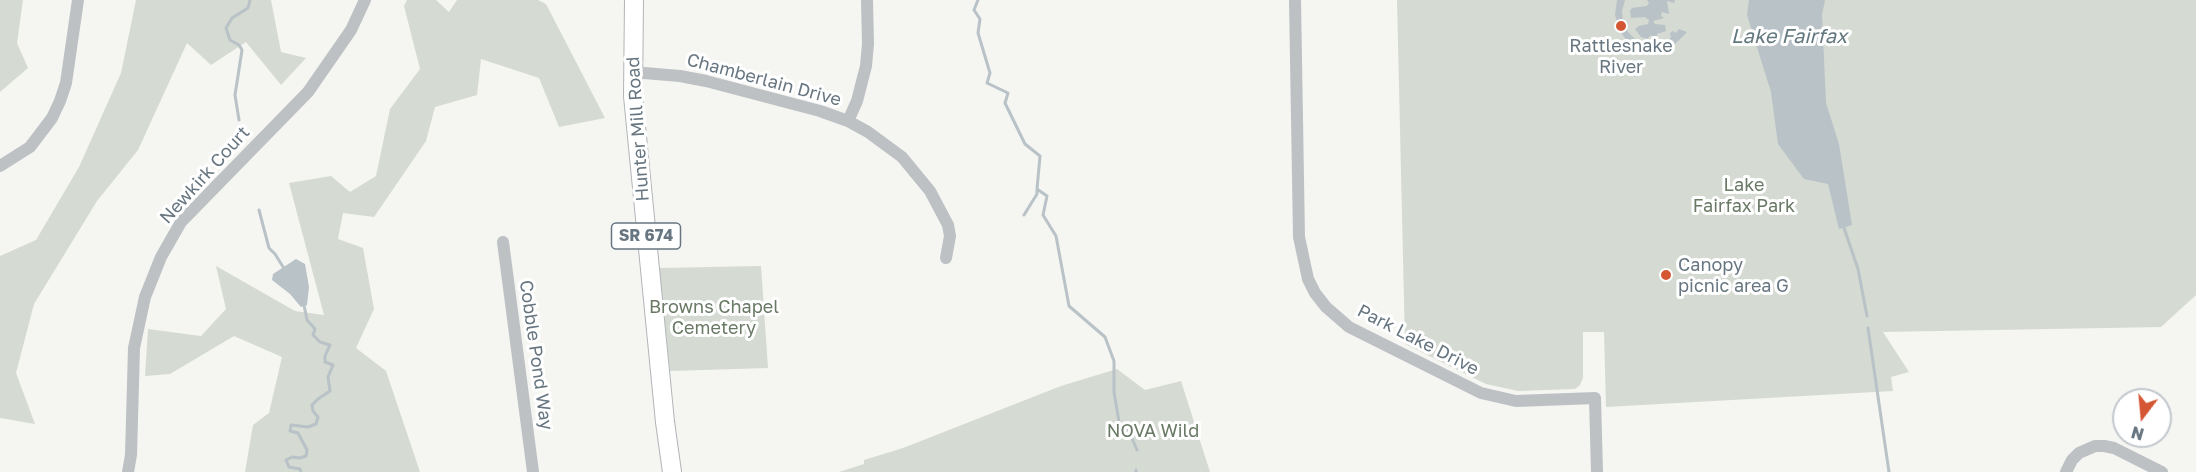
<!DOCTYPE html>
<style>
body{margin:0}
#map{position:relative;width:2196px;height:472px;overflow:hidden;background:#f5f5f2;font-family:"Golos Text",sans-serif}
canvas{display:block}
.north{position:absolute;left:2112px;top:388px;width:60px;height:60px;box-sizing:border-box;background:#fff;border:2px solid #c2c8cd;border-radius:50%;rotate:196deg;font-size:16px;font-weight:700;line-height:24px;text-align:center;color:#677681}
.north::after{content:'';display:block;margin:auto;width:21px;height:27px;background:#d55633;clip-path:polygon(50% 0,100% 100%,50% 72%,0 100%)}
</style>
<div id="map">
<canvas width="2196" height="472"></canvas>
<div class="north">N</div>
</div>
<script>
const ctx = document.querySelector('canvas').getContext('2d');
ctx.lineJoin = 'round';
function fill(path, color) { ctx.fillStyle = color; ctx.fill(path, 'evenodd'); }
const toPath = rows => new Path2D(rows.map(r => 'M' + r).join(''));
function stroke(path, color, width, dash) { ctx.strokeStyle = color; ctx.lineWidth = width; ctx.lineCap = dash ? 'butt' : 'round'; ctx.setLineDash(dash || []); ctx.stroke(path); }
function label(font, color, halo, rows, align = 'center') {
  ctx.font = font + ' "Golos Text",sans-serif'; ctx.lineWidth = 6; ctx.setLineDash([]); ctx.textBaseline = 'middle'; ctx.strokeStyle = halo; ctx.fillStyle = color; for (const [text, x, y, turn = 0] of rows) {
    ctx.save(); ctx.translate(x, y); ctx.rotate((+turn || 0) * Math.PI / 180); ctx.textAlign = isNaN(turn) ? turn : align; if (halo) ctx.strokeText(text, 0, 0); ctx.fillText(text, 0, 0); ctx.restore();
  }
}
fill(toPath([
 [0,0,23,0,17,43,28,68,0,92],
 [136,0,271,0,281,52,306,58,281,85,246,42,211,65,187,43,138,150,97,201,34,304,16,373,35,424,0,418,0,256,36,240,79,167,121,73],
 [407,0,436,0,449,12,457,0,538,0,546,4,605,118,559,127,539,78,481,59,477,95,435,107,426,141,374,217,343,213,338,239,363,248,374,309,356,348,386,371,420,472,245,472,253,425,269,413,282,357,234,336,170,374,145,376,148,329,201,336,226,309,216,266,295,311,324,315,289,183,331,176,350,192,376,176,390,109,420,69,404,6],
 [1397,0,2196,0,2196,295,2161,327,1883,332,1909,372,1891,377,1893,391,1606,407,1604,332,1583,332,1583,378,1580,385,1575,389,1518,391,1486,384,1405,344],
 [761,266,768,368,670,371,659,268],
 [1117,369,1145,390,1181,381,1210,472,839,472,864,464,864,460,903,448,1061,386]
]), '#d5dad2');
fill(toPath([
 [1617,0,1625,0,1622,11,1623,23,1629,33,1638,42,1653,44,1654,41,1659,40,1663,41,1671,38,1670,33,1673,31,1676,33,1679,29,1687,32,1675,44,1642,54,1643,50,1630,45,1620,31,1615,15],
 [1647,0,1675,0,1674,3,1667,1,1669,14,1662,12,1661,16,1664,18,1653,21,1655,24,1665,25,1666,31,1657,34,1657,37,1653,38,1651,35,1647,39,1641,37,1635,29,1639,26,1648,24,1649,20,1645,17,1631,18,1630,11,1632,8,1647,6,1649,3],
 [1749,0,1825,0,1822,15,1826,103,1839,144,1852,225,1839,229,1828,184,1804,179,1778,144,1771,92,1747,15],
 [296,259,305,264,309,287,307,305,301,307,290,294,272,280,273,274]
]), '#b8c2c7');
stroke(toPath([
 [978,0,974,10,980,19,978,33,990,73,987,83,1008,93,1005,103,1025,144,1040,156,1037,189,1047,196,1043,215,1056,236,1069,306,1105,337,1114,361,1114,392,1119,422,1128,429,1137,450],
 [239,120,235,95,242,50,239,45,230,40,226,28,232,18,248,8,250,0],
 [259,210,269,248,275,254,285,270],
 [1024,215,1037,194,1037,189],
 [1844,228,1858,269,1867,316],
 [1868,328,1889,472],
 [1136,470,1136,472],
 [301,472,300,469,289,467,286,460,292,457,300,458,306,456,307,450,298,433,290,431,291,425,308,427,316,424,318,417,313,411,312,405,318,399,330,391,328,377,333,365,325,362,325,356,330,345,320,342,313,335,315,329,307,320,304,305]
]), '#b8c2c7', 3);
const primary = toPath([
 [634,0,633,96,665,422,672,472]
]);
stroke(primary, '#b0b5b8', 20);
stroke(toPath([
 [1295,0,1299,237,1308,279,1315,293,1326,307,1349,327,1481,393,1516,401,1595,398,1597,472],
 [632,72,680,76,706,81,820,111,848,121,868,132,902,157,930,191,948,225,950,236,946,258],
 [848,121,857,101,866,66,868,44,867,0],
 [0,166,30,147,52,118,60,101,66,83,78,0],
 [503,242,533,472],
 [128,472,131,455,134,348,145,297,161,257,181,222,308,92,351,30,365,0],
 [2066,472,2072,460,2079,453,2095,446,2104,446,2114,448,2162,472]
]), '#bdc1c4', 12);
stroke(primary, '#fff', 18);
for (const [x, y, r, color] of [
 [1621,26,6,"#d55633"],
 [1666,275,6,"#d55633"]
]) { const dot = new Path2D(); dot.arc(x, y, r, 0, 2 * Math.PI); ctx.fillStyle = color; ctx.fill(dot); stroke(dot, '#fff', 2); }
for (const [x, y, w] of [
 [646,236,69]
]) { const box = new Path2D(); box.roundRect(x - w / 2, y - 13, w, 26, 4.5); ctx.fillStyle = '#fff'; ctx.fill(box); stroke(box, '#677681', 1.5); }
label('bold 16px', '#677681', null, [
 ["SR 674",646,236]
]);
label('18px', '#677681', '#fff', [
 ["Rattlesnake",1621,46],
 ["River",1621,67],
 ["Canopy",1678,265,"left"],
 ["picnic area G",1678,286,"left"]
]);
label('18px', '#677681', '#fff', [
 ["Chamberlain Drive",764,80,15],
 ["Hunter Mill Road",638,129,-94],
 ["Newkirk Court",205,175,-48],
 ["Park Lake Drive",1418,340,27],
 ["Cobble Pond Way",536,355,82]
]);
label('18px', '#697965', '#fff', [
 ["Lake",1744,185],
 ["Fairfax Park",1744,206],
 ["Browns Chapel",714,307],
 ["Cemetery",714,328],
 ["NOVA Wild",1153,431]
]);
label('italic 20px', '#63777e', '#fff', [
 ["Lake Fairfax",1789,37]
]);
</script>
